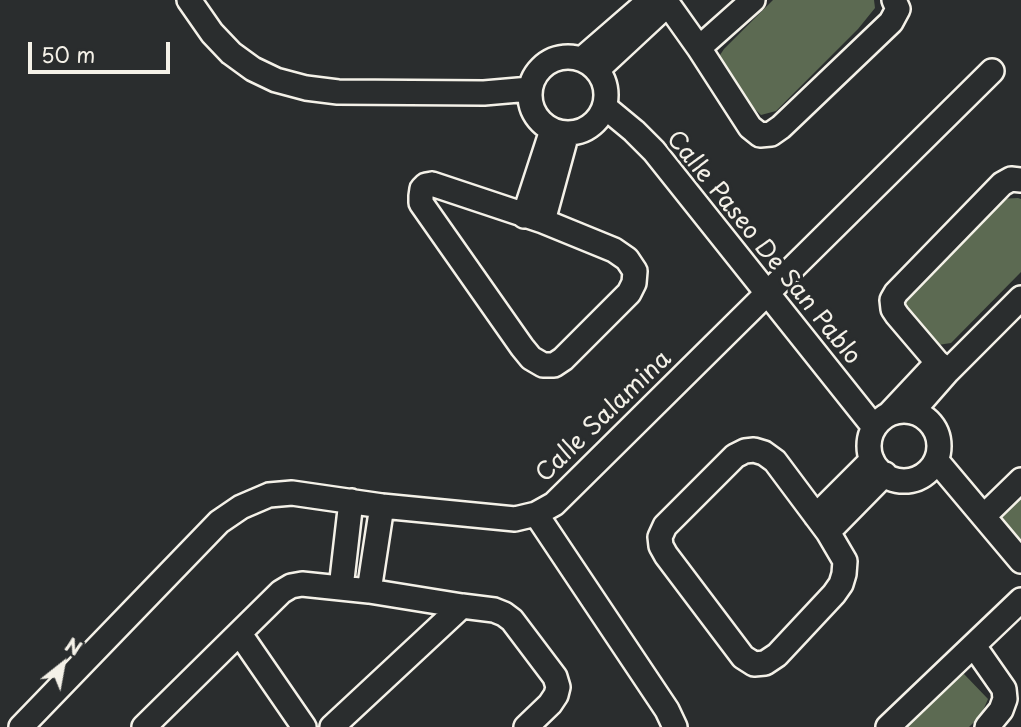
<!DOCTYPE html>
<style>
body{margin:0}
#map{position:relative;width:1021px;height:727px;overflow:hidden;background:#2a2d2e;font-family:"Playpen Sans",sans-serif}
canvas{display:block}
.north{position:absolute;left:28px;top:629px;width:70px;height:70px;-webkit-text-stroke:5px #2a2d2e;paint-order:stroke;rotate:31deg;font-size:19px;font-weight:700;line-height:28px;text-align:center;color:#f4f1e8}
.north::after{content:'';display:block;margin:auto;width:24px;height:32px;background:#f4f1e8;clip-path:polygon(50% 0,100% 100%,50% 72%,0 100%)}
.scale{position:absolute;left:28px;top:42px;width:142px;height:32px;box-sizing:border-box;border:4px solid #f4f1e8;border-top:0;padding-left:9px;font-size:21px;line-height:24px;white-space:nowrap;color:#f4f1e8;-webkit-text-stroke:5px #2a2d2e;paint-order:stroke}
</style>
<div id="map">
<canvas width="1021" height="727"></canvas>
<div class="north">N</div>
<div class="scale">50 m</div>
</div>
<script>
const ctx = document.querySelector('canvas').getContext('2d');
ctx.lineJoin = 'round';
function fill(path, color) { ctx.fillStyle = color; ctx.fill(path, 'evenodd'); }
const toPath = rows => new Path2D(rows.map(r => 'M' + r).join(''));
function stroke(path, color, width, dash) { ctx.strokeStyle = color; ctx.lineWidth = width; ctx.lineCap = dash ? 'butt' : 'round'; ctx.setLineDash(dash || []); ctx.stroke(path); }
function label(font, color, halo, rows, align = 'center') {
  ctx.font = font + ' "Playpen Sans",sans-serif'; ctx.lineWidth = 6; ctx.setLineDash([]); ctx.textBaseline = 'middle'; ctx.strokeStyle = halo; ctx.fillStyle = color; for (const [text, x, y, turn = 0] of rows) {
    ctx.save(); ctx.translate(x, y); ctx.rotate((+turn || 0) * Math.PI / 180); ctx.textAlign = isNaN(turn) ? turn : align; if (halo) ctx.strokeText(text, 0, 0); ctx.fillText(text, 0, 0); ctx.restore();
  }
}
fill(toPath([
 [773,0,874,0,875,8,858,29,776,111,761,115,738,93,716,61,724,49],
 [1018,198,1021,199,1021,272,951,343,938,345,925,337,903,313,901,298,998,199],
 [1021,492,1021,548,999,525,1005,508],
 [964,674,988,699,981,715,969,727,900,727,954,676]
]), '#5c6a52');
const minor = toPath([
 [189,0,212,33,231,53,253,69,276,80,306,88,338,92,484,93,530,89],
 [665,0,699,48,750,127,760,135,771,134,781,127,891,22,898,9,894,0],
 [699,48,753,0],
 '530 95a38 38 0 1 1 76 0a38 38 0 1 1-76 0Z',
 [582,59,650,0],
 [597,70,668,4],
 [605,107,634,131,654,151,874,427],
 [432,184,543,221,614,250,627,259,635,271,634,283,629,293,563,359,554,365,543,365,531,358,522,347,421,203,421,196,422,189,426,185,432,184],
 [524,216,552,130],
 [543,221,567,133],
 [948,371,937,362,897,315,893,309,892,300,896,293,1002,184,1011,179,1021,180],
 '869 446a35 35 0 1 1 70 0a35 35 0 1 1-70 0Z',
 [912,412,948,371,1021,298],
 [888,415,933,367],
 [754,450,764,453,775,461,828,532,845,561,844,574,841,584,834,594,777,655,765,663,754,664,743,657,666,555,661,546,660,537,665,526,735,456,745,451,754,450],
 [936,460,1021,561],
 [536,514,667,710,675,727],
 [816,516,872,460],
 [984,516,1021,480],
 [828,532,885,474],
 [341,588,351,501],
 [369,591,382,506],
 [240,634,304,727],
 [974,646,1004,689,1005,699,1001,710,987,727],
 [21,727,219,522,241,507,269,495,292,493,382,506,515,519,536,514,554,504,992,71],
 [144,727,281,592,291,586,302,584,369,591,462,606,494,610,504,614,512,620,555,677,558,687,556,695,550,704,526,727],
 [332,727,462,606],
 [888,727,1021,600]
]);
stroke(minor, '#f4f1e8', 28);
stroke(minor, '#2a2d2e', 23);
label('24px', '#f4f1e8', '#2a2d2e', [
 ["Calle Paseo De San Pablo",763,248,51],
 ["Calle Salamina",604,417,-44]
]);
</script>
